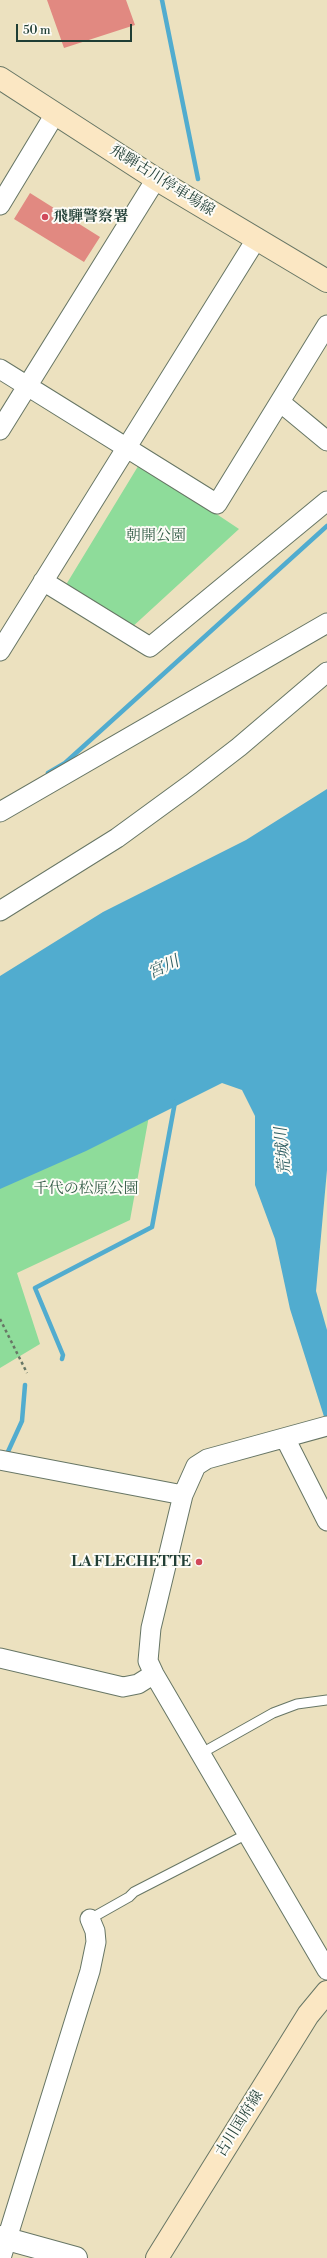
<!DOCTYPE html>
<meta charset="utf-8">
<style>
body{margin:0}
#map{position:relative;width:327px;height:2258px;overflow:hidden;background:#ece1bf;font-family:"Libre Bodoni",serif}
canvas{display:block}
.scale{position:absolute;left:16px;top:24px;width:116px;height:18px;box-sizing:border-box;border:2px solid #1f3d34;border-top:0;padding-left:5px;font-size:12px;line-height:14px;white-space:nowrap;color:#1f3d34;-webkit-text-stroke:3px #fdfcf7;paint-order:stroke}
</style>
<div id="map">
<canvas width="327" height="2258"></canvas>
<div class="scale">50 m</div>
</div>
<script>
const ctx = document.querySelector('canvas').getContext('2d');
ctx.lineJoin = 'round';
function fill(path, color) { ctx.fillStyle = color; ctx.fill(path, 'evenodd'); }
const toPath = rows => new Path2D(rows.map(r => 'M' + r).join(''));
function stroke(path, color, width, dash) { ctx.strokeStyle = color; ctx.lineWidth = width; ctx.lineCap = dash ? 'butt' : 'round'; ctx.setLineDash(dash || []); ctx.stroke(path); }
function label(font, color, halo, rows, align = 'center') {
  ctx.font = font + ' "Libre Bodoni","Noto Serif JP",serif'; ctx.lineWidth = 4; ctx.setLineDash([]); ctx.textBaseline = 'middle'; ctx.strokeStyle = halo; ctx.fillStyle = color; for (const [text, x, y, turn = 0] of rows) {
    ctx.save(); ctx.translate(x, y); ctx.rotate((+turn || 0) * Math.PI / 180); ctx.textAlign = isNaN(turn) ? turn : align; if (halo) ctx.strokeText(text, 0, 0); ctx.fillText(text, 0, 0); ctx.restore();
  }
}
fill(toPath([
 [140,463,239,529,130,629,64,588],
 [151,1105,130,1220,17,1273,40,1344,0,1368,0,1178]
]), '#8edc9a');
fill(toPath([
 [327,789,327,1170,316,1291,327,1330,327,1426,290,1309,275,1239,255,1185,255,1116,242,1090,222,1083,86,1151,0,1189,0,976,103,912,246,840]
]), '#51accf');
stroke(toPath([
 [162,0,198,179],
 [48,773,65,763,327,526],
 [62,1359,63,1355,35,1288,152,1227,175,1102],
 [6,1456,22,1421,25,1385]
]), '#51accf', 4.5);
fill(toPath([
 [47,0,126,0,135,25,64,48],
 [30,193,100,237,84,262,14,219]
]), '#e18981');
const service = toPath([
 [200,1754,273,1713,297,1704,327,1700],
 [90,1919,129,1897,134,1892,247,1834]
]);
const minor = toPath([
 [0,205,55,114],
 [0,369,217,504,327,325],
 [280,402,327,441],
 [0,430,156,179],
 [43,581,150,647,327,501],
 [0,651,257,238],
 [0,812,327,623],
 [0,911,117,838,191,784,239,747,327,672],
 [285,1438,327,1521],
 [0,1460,183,1495,196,1466,207,1459,327,1426],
 [183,1495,151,1628,148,1661,154,1674,327,1970],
 [0,1658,123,1687,138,1684,154,1674],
 [1,2258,90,1971,96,1942,95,1931,90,1919]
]);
const tertiary = toPath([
 [0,2237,76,2258]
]);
const secondary = toPath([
 [0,78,156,179,327,281],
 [157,2258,308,2015,327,1992]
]);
stroke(service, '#677665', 11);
stroke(minor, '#677665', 21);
stroke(tertiary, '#677665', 24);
stroke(secondary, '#677665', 24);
stroke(toPath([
 [0,1319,27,1373]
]), '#677665', 2.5, [3, 3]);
stroke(service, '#fff', 9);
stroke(minor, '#fff', 19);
stroke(tertiary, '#fff', 22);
stroke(secondary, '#fbe7c3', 22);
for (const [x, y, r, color] of [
 [45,217,4,"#d1495b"],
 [199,1562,4,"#d1495b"]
]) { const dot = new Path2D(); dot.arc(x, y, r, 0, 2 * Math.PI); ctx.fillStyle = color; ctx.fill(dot); stroke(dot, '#fdfcf7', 1.5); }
label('15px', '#1f3d34', '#fdfcf7', [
 ["飛騨古川停車場線",162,181,32],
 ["古川国府線",240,2124,-58]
]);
label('bold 15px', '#1f3d34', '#fdfcf7', [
 ["飛騨警察署",53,217],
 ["LA FLECHETTE",191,1562,"right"]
], 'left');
label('15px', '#355d48', '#fdfcf7', [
 ["朝開公園",156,536],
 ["千代の松原公園",86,1189]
]);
label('italic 16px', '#2e5e62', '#fdfcf7', [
 ["宮川",164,968,-25],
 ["荒城川",284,1151,-95]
]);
</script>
